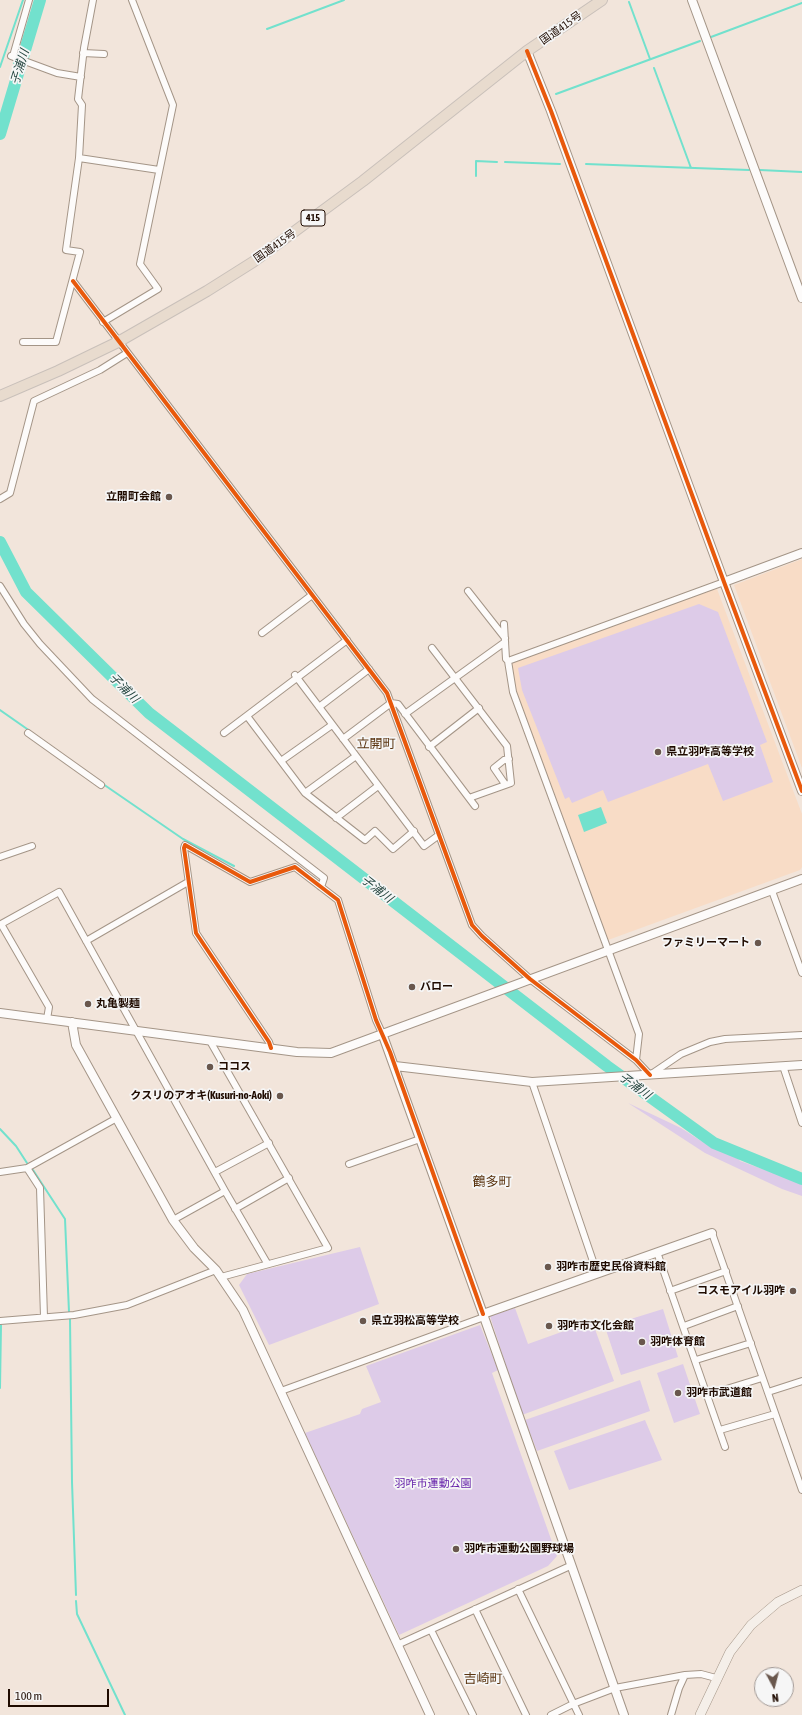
<!DOCTYPE html>
<meta charset="utf-8">
<style>
body{margin:0}
#map{position:relative;width:802px;height:1715px;overflow:hidden;background:#f2e5db;font-family:"Asap Condensed",sans-serif}
canvas{display:block}
.north{position:absolute;left:754px;top:1667px;width:40px;height:40px;box-sizing:border-box;background:#f6f6f6;border:1px solid #a09894;border-radius:50%;rotate:173deg;font-size:11px;font-weight:700;line-height:16px;text-align:center;color:#1f0b00}
.north::after{content:'';display:block;margin:auto;width:14px;height:18px;background:#69574d;clip-path:polygon(50% 0,100% 100%,50% 72%,0 100%)}
.scale{position:absolute;left:8px;top:1689px;width:101px;height:18px;box-sizing:border-box;border:2px solid #1f0b00;border-top:0;padding-left:5px;font-size:12px;line-height:14px;white-space:nowrap;color:#1f0b00;-webkit-text-stroke:3px #f6f6f6;paint-order:stroke}
</style>
<div id="map">
<canvas width="802" height="1715"></canvas>
<div class="north">N</div>
<div class="scale">100 m</div>
</div>
<script>
const ctx = document.querySelector('canvas').getContext('2d');
ctx.lineJoin = 'round';
function fill(path, color) { ctx.fillStyle = color; ctx.fill(path, 'evenodd'); }
const toPath = rows => new Path2D(rows.map(r => 'M' + r).join(''));
function stroke(path, color, width, dash) { ctx.strokeStyle = color; ctx.lineWidth = width; ctx.lineCap = dash ? 'butt' : 'round'; ctx.setLineDash(dash || []); ctx.stroke(path); }
function label(font, color, halo, rows, align = 'center') {
  ctx.font = font + ' "Asap Condensed","Noto Sans JP",sans-serif'; ctx.lineWidth = 3.5; ctx.setLineDash([]); ctx.textBaseline = 'middle'; ctx.strokeStyle = halo; ctx.fillStyle = color; for (const [text, x, y, turn = 0] of rows) {
    ctx.save(); ctx.translate(x, y); ctx.rotate((+turn || 0) * Math.PI / 180); ctx.textAlign = isNaN(turn) ? turn : align; if (halo) ctx.strokeText(text, 0, 0); ctx.fillText(text, 0, 0); ctx.restore();
  }
}
fill(toPath([
 [802,559,802,768,734,585],
 [710,589,712,590,717,589,802,814,802,867,800,870,608,940,515,690,511,663]
]), '#f8dcc6');
fill(toPath([
 [699,604,718,612,767,742,760,745,773,782,723,801,708,764,608,802,603,790,572,803,569,797,565,799,522,690,518,668],
 [628,1103,681,1128,712,1148,717,1148,737,1157,740,1161,802,1183,802,1196,782,1189,705,1153],
 [360,1247,379,1304,269,1345,239,1285,247,1274],
 [515,1308,528,1344,592,1321,614,1381,522,1415,490,1316],
 [663,1309,678,1357,621,1375,605,1327],
 [480,1325,498,1370,492,1373,557,1556,548,1566,399,1635,305,1433,360,1414,362,1409,381,1402,366,1366],
 [683,1364,700,1414,674,1423,657,1373],
 [640,1380,650,1411,537,1451,525,1420],
 [645,1420,662,1460,569,1490,554,1451]
]), '#ddcbe8');
fill(toPath([
 [601,807,607,823,584,832,578,815]
]), '#72e1cd');
stroke(toPath([
 [629,2,650,59],
 [267,29,344,0],
 [711,37,802,3],
 [14,63,20,67],
 [0,67,23,0],
 [654,68,691,168],
 [556,94,700,41],
 [505,162,560,164],
 [586,164,749,170],
 [760,170,802,172],
 [476,176,476,161,497,162],
 [0,710,30,731],
 [103,784,183,839,234,866],
 [0,1129,16,1146,27,1163],
 [33,1170,65,1219,69,1312],
 [70,1319,72,1482,76,1595],
 [0,1388,1,1325],
 [76,1601,77,1614,125,1715]
]), '#72e1cd', 2);
stroke(toPath([
 [0,134,40,0],
 [0,542,26,592,149,713,607,1066,714,1143,802,1179]
]), '#72e1cd', 12);
const minor = toPath([
 [83,53,104,54],
 [11,56,57,73,81,77],
 [13,56,29,0],
 [79,158,159,170],
 [73,281,387,693,472,925,482,936,530,979,636,1060,650,1075,681,1054,710,1042,725,1039,802,1035],
 [103,322,158,289,140,264,173,105,132,0],
 [23,342,56,342,80,252,66,250,79,158,82,105,78,99,84,48,93,0],
 [0,499,10,493,34,401,100,370,127,353],
 [0,586,24,624,40,644,92,699,324,878,321,887],
 [468,591,505,638],
 [504,624,506,659,508,661],
 [262,633,312,595],
 [432,648,507,746,511,783,469,798],
 [295,675,424,846,439,835],
 [319,707,369,669],
 [405,714,505,642],
 [247,716,305,793,365,840,375,831,393,849,414,831],
 [28,733,101,785],
 [224,733,347,640],
 [343,739,391,703,398,704,475,806],
 [429,747,479,708],
 [281,761,332,725],
 [505,784,494,768,504,760,509,759],
 [305,793,356,756],
 [336,818,378,786],
 [0,857,32,846],
 [772,891,802,973],
 [86,941,188,882],
 [47,1019,49,1007,1,924,59,892,225,1191,267,1263],
 [210,1041,328,1248,221,1277],
 [271,1048,269,1042,196,933,184,848,185,845,250,882,295,867,338,900,376,1020,382,1033],
 [636,1060,639,1034,513,692,508,661,724,582],
 [783,1066,802,1123],
 [532,1082,597,1273],
 [349,1164,420,1139],
 [27,1168,40,1188,44,1317],
 [0,1172,27,1168,117,1118],
 [215,1172,269,1143],
 [235,1209,289,1178],
 [173,1220,225,1191],
 [712,1233,802,1490],
 [657,1252,725,1447],
 [670,1291,726,1271],
 [0,1321,74,1315,127,1305,216,1270],
 [684,1326,738,1306],
 [696,1360,751,1343],
 [281,1391,484,1317],
 [768,1392,802,1381],
 [707,1395,762,1378],
 [720,1430,775,1414],
 [518,1589,579,1715],
 [475,1609,526,1715],
 [431,1630,473,1715],
 [397,1645,570,1566],
 [551,1715,573,1704,615,1688,685,1675],
 [671,1715,679,1688,685,1675,701,1674,716,1678]
]);
const tertiary = toPath([
 [692,0,802,298],
 [527,51,551,111,724,582,802,791],
 [724,582,802,553],
 [0,1013,297,1052,331,1053,802,879],
 [72,1022,76,1045,173,1220,194,1248,216,1270,243,1310,430,1715],
 [382,1033,483,1314],
 [395,1066,532,1082,802,1065],
 [624,1715,483,1314,712,1233]
]);
const secondary = toPath([
 [700,1715,730,1652,751,1625,778,1602,802,1590]
]);
const trunk = toPath([
 [0,396,58,371,118,342,207,291,253,262,363,181,527,51,602,0]
]);
stroke(minor, '#a49587', 8);
stroke(tertiary, '#a49587', 10);
stroke(secondary, '#a49587', 10);
stroke(trunk, '#c9c0ba', 12);
stroke(minor, '#fdfbfa', 6);
stroke(tertiary, '#fdfbfa', 8);
stroke(secondary, '#f5efe9', 9);
stroke(trunk, '#e8dbce', 10);
stroke(toPath([
 [527,51,551,111,724,582,802,791],
 [73,281,387,693,472,925,482,936,530,979,636,1060,650,1075],
 [271,1048,269,1042,196,933,184,848,185,845,250,882,295,867,338,900,376,1020,390,1052,483,1314]
]), '#e8590c', 4);
for (const [x, y, r, color] of [
 [169,497,4,"#69574d"],
 [658,752,4,"#69574d"],
 [758,943,4,"#69574d"],
 [412,987,4,"#69574d"],
 [88,1004,4,"#69574d"],
 [210,1067,4,"#69574d"],
 [280,1096,4,"#69574d"],
 [548,1267,4,"#69574d"],
 [793,1291,4,"#69574d"],
 [363,1321,4,"#69574d"],
 [549,1326,4,"#69574d"],
 [642,1342,4,"#69574d"],
 [678,1393,4,"#69574d"],
 [456,1549,4,"#69574d"]
]) { const dot = new Path2D(); dot.arc(x, y, r, 0, 2 * Math.PI); ctx.fillStyle = color; ctx.fill(dot); stroke(dot, '#f6f6f6', 1.5); }
for (const [x, y, w] of [
 [313,218,24]
]) { const box = new Path2D(); box.roundRect(x - w / 2, y - 8, w, 16, 3); ctx.fillStyle = '#f6f6f6'; ctx.fill(box); stroke(box, '#1f0b00', 1); }
label('bold 10px', '#1f0b00', null, [
 ["415",313,218]
]);
label('11px', '#1f0b00', '#f6f6f6', [
 ["国道415号",561,28,-35],
 ["国道415号",275,246,-35]
]);
label('bold 11px', '#1f0b00', '#f6f6f6', [
 ["立開町会館",161,497,"right"],
 ["県立羽咋高等学校",666,752],
 ["ファミリーマート",750,943,"right"],
 ["バロー",420,987],
 ["丸亀製麺",96,1004],
 ["ココス",218,1067],
 ["クスリのアオキ(Kusuri-no-Aoki)",272,1096,"right"],
 ["羽咋市歴史民俗資料館",556,1267],
 ["コスモアイル羽咋",785,1291,"right"],
 ["県立羽松高等学校",371,1321],
 ["羽咋市文化会館",557,1326],
 ["羽咋体育館",650,1342],
 ["羽咋市武道館",686,1393],
 ["羽咋市運動公園野球場",464,1549]
], 'left');
label('11px', '#6520a9', '#f6f6f6', [
 ["羽咋市運動公園",433,1484]
]);
label('italic 12px', '#264640', '#f6f6f6', [
 ["子浦川",20,67,-73],
 ["子浦川",124,688,45],
 ["子浦川",377,889,38],
 ["子浦川",635,1086,36]
]);
label('13px', '#5b3511', '#f6f6f6', [
 ["立開町",376,744],
 ["鶴多町",492,1182],
 ["吉崎町",483,1679]
]);
</script>
